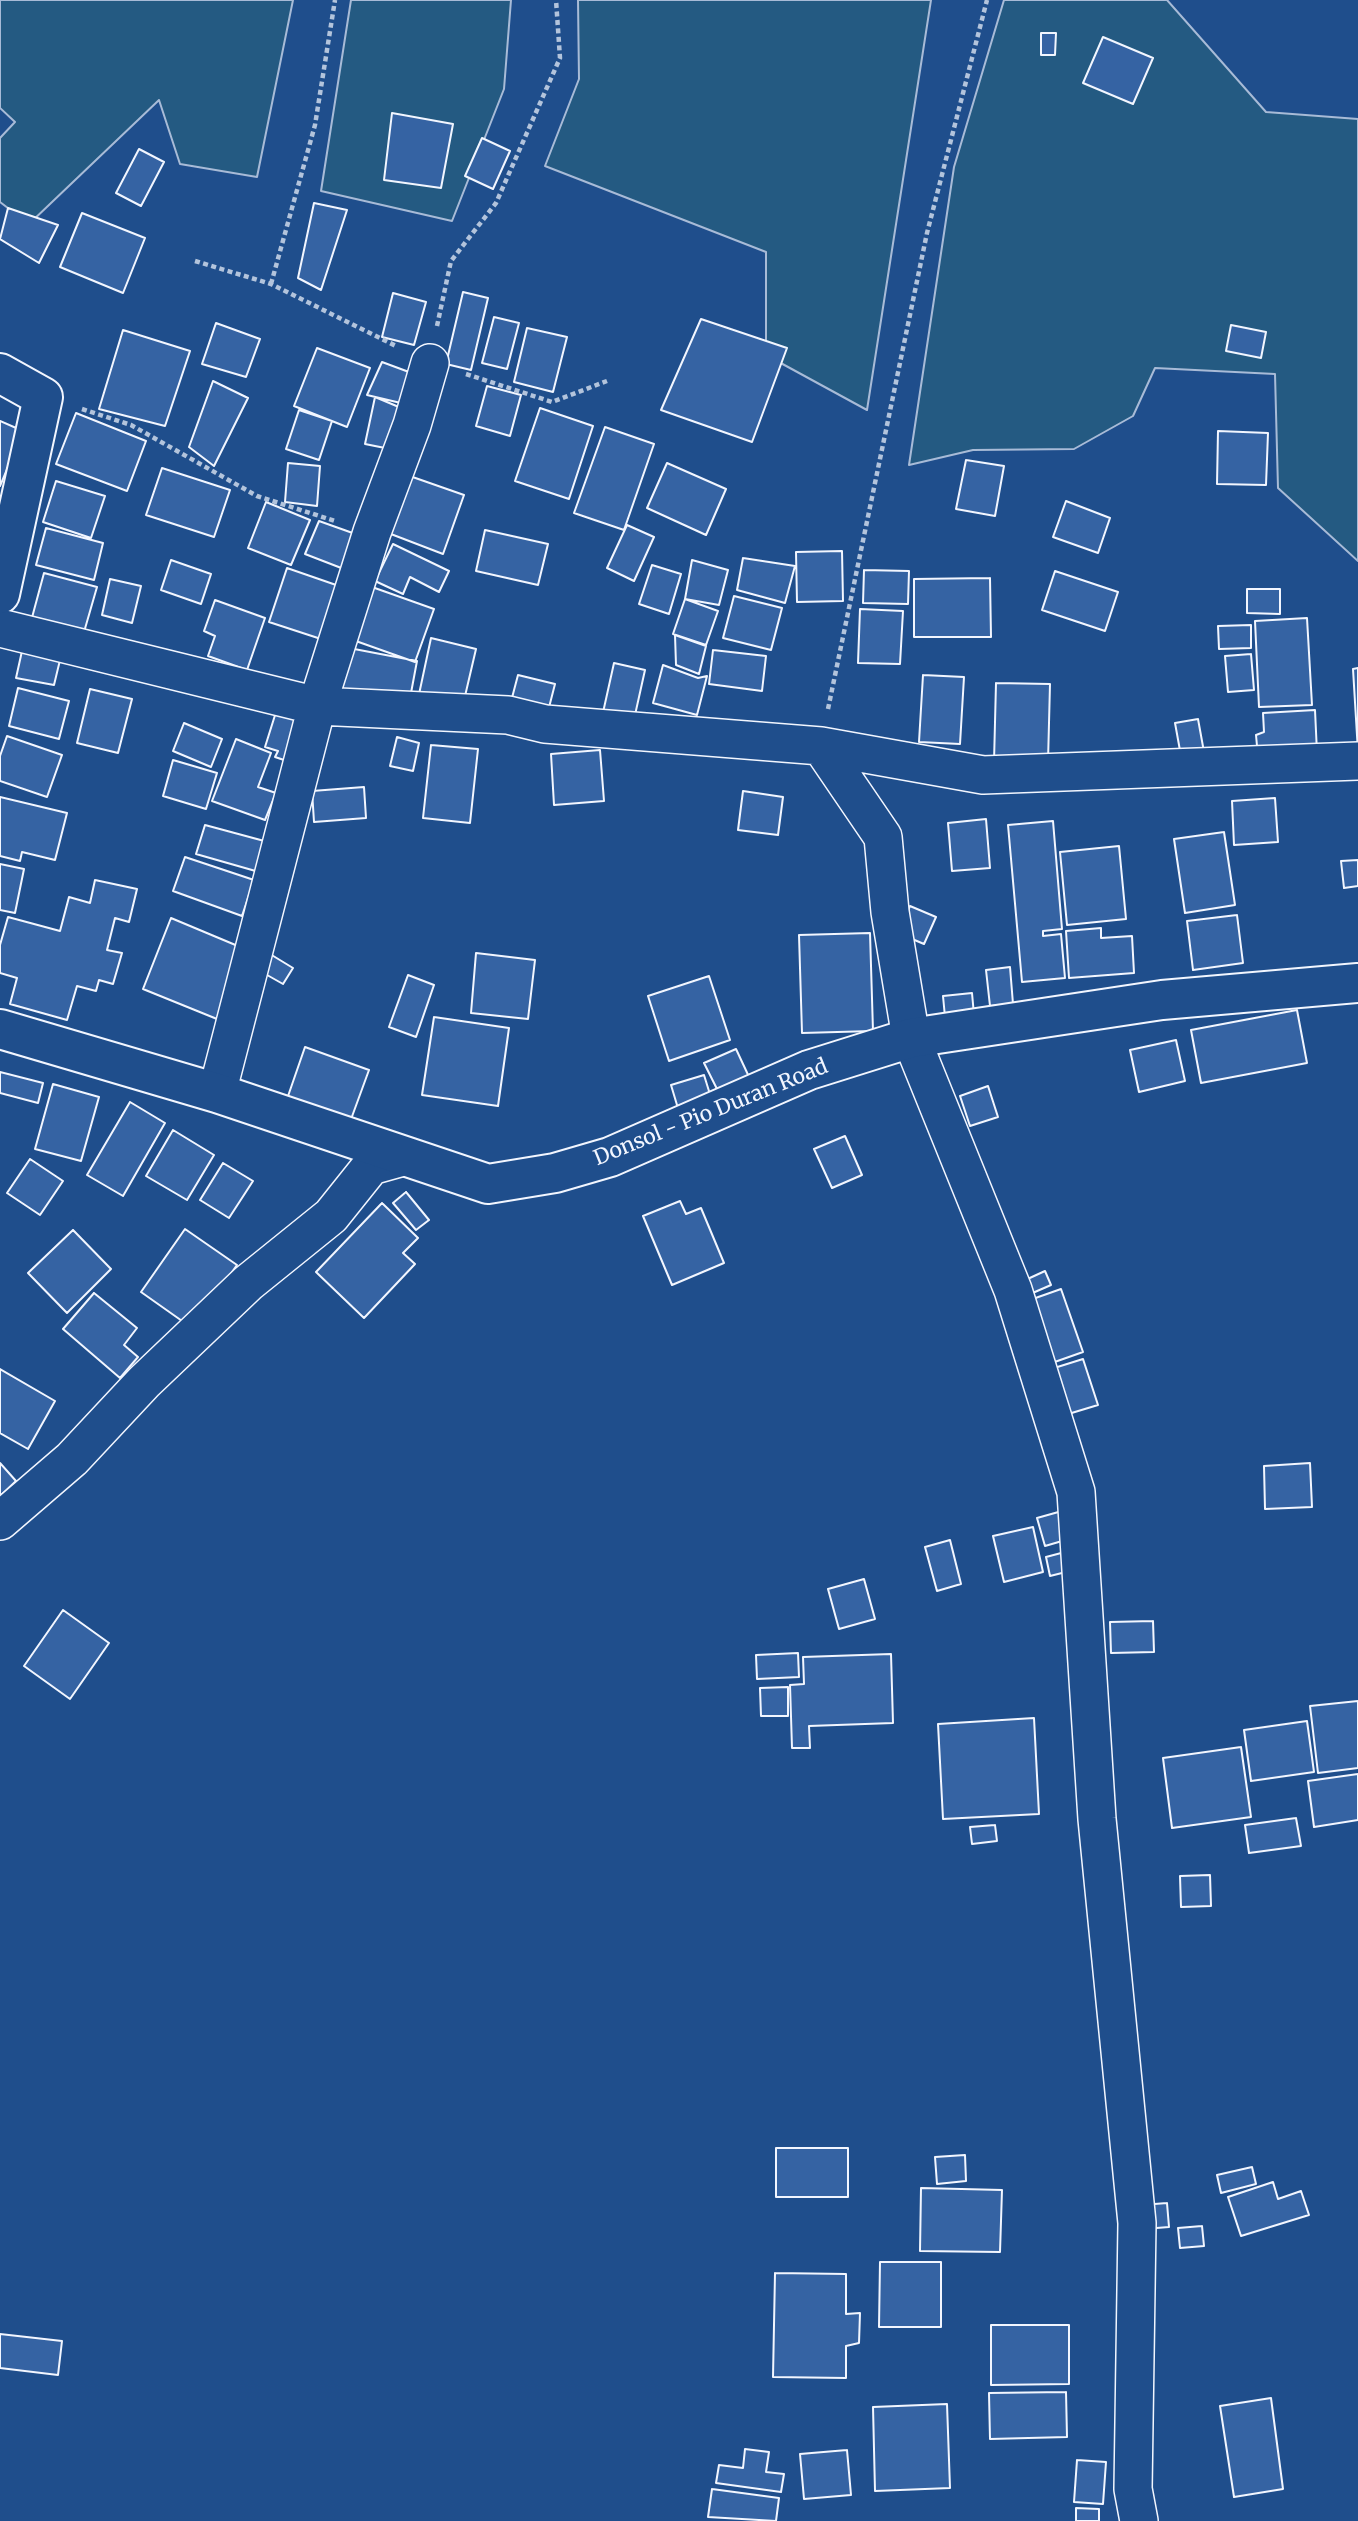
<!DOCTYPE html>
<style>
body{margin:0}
canvas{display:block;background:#1f4e8c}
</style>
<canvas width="1358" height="2521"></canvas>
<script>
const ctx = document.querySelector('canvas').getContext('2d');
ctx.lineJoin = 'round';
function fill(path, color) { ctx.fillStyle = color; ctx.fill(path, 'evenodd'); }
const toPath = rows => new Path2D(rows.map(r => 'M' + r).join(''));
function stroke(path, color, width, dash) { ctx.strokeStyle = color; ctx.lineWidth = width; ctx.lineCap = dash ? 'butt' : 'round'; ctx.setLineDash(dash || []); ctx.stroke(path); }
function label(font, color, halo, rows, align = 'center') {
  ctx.font = font + ' Merriweather,serif'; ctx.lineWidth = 5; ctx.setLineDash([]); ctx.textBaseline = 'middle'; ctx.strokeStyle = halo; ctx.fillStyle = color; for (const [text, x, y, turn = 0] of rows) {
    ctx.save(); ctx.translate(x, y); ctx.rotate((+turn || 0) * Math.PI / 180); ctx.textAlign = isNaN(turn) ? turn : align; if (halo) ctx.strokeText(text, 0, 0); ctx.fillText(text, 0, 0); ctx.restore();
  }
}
const green = toPath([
 [0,0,293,0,257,177,180,164,159,100,29,224,0,202,0,138,15,122,0,108,0,0],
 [351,0,511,0,504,89,452,221,321,191,351,0],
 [578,0,931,0,867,410,766,355,766,252,545,166,579,79,578,0],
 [1004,0,1167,0,1266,112,1358,119,1358,561,1278,488,1275,374,1155,368,1133,416,1074,449,973,450,909,465,954,167,1004,0]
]);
fill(green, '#245a82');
stroke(green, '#a8bbd7', 2);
const building = toPath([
 [1041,33,1056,33,1055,55,1041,55,1041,33],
 [1103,37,1153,58,1133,104,1083,83,1103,37],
 [392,113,453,124,441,188,384,180,392,113],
 [482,138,510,151,493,189,465,176,482,138],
 [139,149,164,162,141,206,116,193,139,149],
 [314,203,347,210,321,290,298,278,314,203],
 [8,208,58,225,39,263,0,239,8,208],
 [82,213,145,238,123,293,60,267,82,213],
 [463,292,488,298,471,370,446,364,463,292],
 [393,293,426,302,414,345,382,337,393,293],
 [494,317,519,323,507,369,482,363,494,317],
 [701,319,787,348,752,442,661,410,701,319],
 [216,323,260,339,246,377,202,364,216,323],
 [1231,325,1266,332,1261,358,1226,351,1231,325],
 [527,328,567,337,553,392,514,382,527,328],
 [123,330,190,351,165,426,99,409,123,330],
 [317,348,370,368,347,427,294,406,317,348],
 [382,362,417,375,405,404,367,395,382,362],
 [213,381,248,398,214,466,189,447,213,381],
 [487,386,521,395,510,436,476,426,487,386],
 [375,397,406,410,390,449,365,444,375,397],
 [540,408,593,426,569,499,515,481,540,408],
 [299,410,332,421,319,460,286,449,299,410],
 [76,413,146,441,127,491,56,464,76,413],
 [0,421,23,431,0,486,0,421],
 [605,427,654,444,624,530,574,513,605,427],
 [1218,431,1268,433,1266,485,1217,484,1218,431],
 [966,460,1004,466,995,516,956,509,966,460],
 [288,463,320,466,317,506,285,502,288,463],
 [667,463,726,489,706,535,647,508,667,463],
 [162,468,230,490,214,537,146,515,162,468],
 [404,474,464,495,443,554,383,531,404,474],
 [56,481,105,496,91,538,43,522,56,481],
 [1066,501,1110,518,1098,553,1053,537,1066,501],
 [266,502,310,520,291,565,248,548,266,502],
 [319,521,361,536,349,571,305,554,319,521],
 [627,525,654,537,634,581,607,568,627,525],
 [46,528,103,543,94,580,36,565,46,528],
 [485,530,548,544,538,585,476,571,485,530],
 [393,544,449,571,439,592,410,577,403,594,375,581,393,544],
 [842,551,843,601,797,602,796,552,842,551],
 [743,558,795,566,785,603,737,590,743,558],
 [171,560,211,574,201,604,161,590,171,560],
 [692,560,728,570,719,605,685,599,692,560],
 [652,565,681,574,669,614,639,604,652,565],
 [287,568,339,586,321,639,269,622,287,568],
 [864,570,909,571,908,604,863,603,864,570],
 [1055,571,1118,592,1105,631,1042,610,1055,571],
 [44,573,97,587,82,639,30,625,44,573],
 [990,578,991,637,914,637,914,579,990,578],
 [110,579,141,586,132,623,102,615,110,579],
 [372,587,434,609,415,662,353,640,372,587],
 [1247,589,1280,589,1280,614,1247,613,1247,589],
 [734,596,782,608,771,650,723,638,734,596],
 [685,599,718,611,706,645,673,634,685,599],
 [215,600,265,618,247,670,208,656,215,636,204,631,215,600],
 [860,609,903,611,900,664,858,663,860,609],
 [1307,618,1312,705,1259,707,1255,621,1307,618],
 [1251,625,1251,648,1219,649,1218,626,1251,625],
 [675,635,706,646,699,674,676,665,675,635],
 [431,638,476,649,462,709,418,699,431,638],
 [24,642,60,660,54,685,16,678,24,642],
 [349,648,417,661,408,709,340,697,349,648],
 [713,650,766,656,762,691,709,684,713,650],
 [1251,654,1254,690,1228,692,1225,656,1251,654],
 [614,663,645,670,633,724,602,717,614,663],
 [663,665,698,678,707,676,697,715,653,703,663,665],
 [1358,668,1358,752,1353,669,1358,668],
 [518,675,555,684,545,723,508,713,518,675],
 [923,675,964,677,960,744,919,742,923,675],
 [996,683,1050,684,1048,762,994,762,996,683],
 [18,688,69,701,59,739,9,726,18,688],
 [90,689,132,699,118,753,77,743,90,689],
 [1315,710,1317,753,1258,757,1256,735,1264,732,1263,713,1315,710],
 [276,712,306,722,293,763,275,757,278,751,265,747,276,712],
 [1198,719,1204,752,1181,756,1175,723,1198,719],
 [184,723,222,739,211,767,173,751,184,723],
 [7,736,62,755,47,797,0,781,0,756,7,736],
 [397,737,419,743,413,771,390,766,397,737],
 [236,739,271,753,258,787,276,793,265,820,212,801,236,739],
 [431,745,478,749,470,823,423,818,431,745],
 [600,750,604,801,554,805,551,754,600,750],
 [173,760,217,773,206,809,163,796,173,760],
 [364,787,366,818,314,822,312,791,364,787],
 [743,791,783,797,778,835,738,830,743,791],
 [0,797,67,813,55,860,22,852,20,861,0,856,0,797],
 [1275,798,1278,842,1234,845,1232,801,1275,798],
 [986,819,990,868,952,871,948,823,986,819],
 [1053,821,1062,929,1043,931,1043,936,1061,934,1065,978,1022,982,1008,825,1053,821],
 [205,825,268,842,259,872,196,854,205,825],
 [1224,832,1235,905,1185,913,1174,839,1224,832],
 [1119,846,1126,919,1067,925,1060,852,1119,846],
 [185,857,254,880,242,916,173,891,185,857],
 [1358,860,1358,886,1344,888,1341,861,1358,860],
 [0,864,24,869,15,913,0,910,0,864],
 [95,880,137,889,129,922,115,918,107,950,122,953,113,984,99,980,96,991,77,986,67,1020,10,1004,17,978,0,973,0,945,8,917,60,931,69,897,90,903,95,880],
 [910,906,936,917,924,944,898,933,910,906],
 [1237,915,1243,963,1193,970,1187,921,1237,915],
 [171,918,245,949,217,1019,143,989,171,918],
 [1101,928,1101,938,1132,936,1134,973,1069,978,1066,931,1101,928],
 [870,933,873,1031,802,1033,799,935,870,933],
 [476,953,535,960,528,1019,471,1013,476,953],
 [270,954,293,968,283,984,260,971,270,954],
 [1010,967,1013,1004,990,1006,986,970,1010,967],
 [408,975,434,985,416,1037,389,1027,408,975],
 [709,976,730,1040,669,1061,648,996,709,976],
 [972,993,974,1015,945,1017,943,996,972,993],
 [1297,1010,1307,1063,1201,1083,1191,1030,1297,1010],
 [434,1017,509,1028,498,1106,422,1095,434,1017],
 [1176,1040,1185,1081,1139,1092,1130,1050,1176,1040],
 [305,1047,369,1070,350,1122,287,1099,305,1047],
 [736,1049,750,1079,719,1093,704,1063,736,1049],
 [0,1072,43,1083,38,1103,0,1093,0,1072],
 [704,1075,713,1104,680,1115,671,1085,704,1075],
 [53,1084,99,1097,81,1161,35,1149,53,1084],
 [988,1086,998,1117,970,1126,960,1096,988,1086],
 [130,1102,165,1123,123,1196,87,1175,130,1102],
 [173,1130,214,1155,187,1200,146,1176,173,1130],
 [845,1136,862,1175,832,1188,814,1149,845,1136],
 [30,1159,63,1181,40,1215,7,1193,30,1159],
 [223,1163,253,1181,229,1218,200,1200,223,1163],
 [406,1192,429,1220,416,1230,393,1203,406,1192],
 [680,1201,686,1214,701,1208,724,1263,672,1285,643,1216,680,1201],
 [382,1203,418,1238,403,1253,415,1264,364,1318,316,1272,382,1203],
 [185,1229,237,1265,192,1328,141,1292,185,1229],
 [73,1230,111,1269,67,1313,28,1273,73,1230],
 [1045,1271,1051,1285,1028,1295,1021,1282,1045,1271],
 [1061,1289,1083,1352,1049,1364,1027,1301,1061,1289],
 [94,1293,137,1328,124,1345,138,1357,120,1378,63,1329,94,1293],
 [1083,1359,1098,1405,1065,1415,1051,1369,1083,1359],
 [0,1369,55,1401,28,1449,0,1433,0,1369],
 [0,1463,16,1481,0,1496,0,1463],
 [1310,1463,1312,1507,1265,1509,1264,1466,1310,1463],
 [1062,1511,1069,1539,1045,1546,1037,1518,1062,1511],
 [1033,1527,1043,1572,1004,1582,993,1536,1033,1527],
 [950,1540,961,1584,937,1591,925,1547,950,1540],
 [1065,1552,1070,1571,1050,1576,1046,1557,1065,1552],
 [864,1579,875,1619,839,1629,828,1589,864,1579],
 [63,1610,109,1643,70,1699,24,1666,63,1610],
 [1153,1621,1154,1652,1111,1653,1110,1622,1153,1621],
 [798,1653,799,1677,757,1679,756,1655,798,1653],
 [891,1654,893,1723,809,1726,810,1748,792,1748,790,1685,804,1684,803,1657,891,1654],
 [788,1687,788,1716,761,1716,760,1688,788,1687],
 [1358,1701,1358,1768,1318,1773,1310,1706,1358,1701],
 [1034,1718,1039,1814,943,1819,938,1724,1034,1718],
 [1307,1721,1314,1772,1251,1781,1244,1730,1307,1721],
 [1241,1747,1251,1817,1172,1828,1163,1758,1241,1747],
 [1358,1774,1358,1820,1314,1827,1308,1781,1358,1774],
 [1296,1818,1301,1846,1249,1853,1245,1825,1296,1818],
 [995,1825,997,1841,972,1844,970,1827,995,1825],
 [1210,1875,1211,1906,1181,1907,1180,1876,1210,1875],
 [776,2148,848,2148,848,2197,776,2197,776,2148],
 [965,2155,966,2181,937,2184,935,2157,965,2155],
 [1252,2167,1256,2184,1221,2193,1217,2175,1252,2167],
 [1273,2182,1278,2199,1301,2191,1309,2215,1241,2236,1228,2197,1273,2182],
 [921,2188,1002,2190,1000,2252,920,2251,921,2188],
 [1167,2203,1169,2227,1144,2229,1142,2205,1167,2203],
 [1202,2226,1204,2246,1180,2248,1178,2228,1202,2226],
 [880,2262,941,2262,941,2327,879,2327,880,2262],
 [775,2273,846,2274,846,2314,860,2313,859,2343,846,2346,846,2378,773,2377,775,2273],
 [991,2325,1069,2325,1069,2384,991,2385,991,2325],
 [0,2334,62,2341,58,2375,0,2368,0,2334],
 [1066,2392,1067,2437,990,2439,989,2393,1066,2392],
 [1271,2398,1283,2489,1234,2497,1220,2406,1271,2398],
 [947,2404,950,2488,875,2491,873,2407,947,2404],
 [745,2449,769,2452,766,2472,784,2474,781,2492,716,2483,719,2465,743,2468,745,2449],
 [847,2450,851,2495,804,2499,800,2454,847,2450],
 [1077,2460,1106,2462,1103,2504,1074,2502,1077,2460],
 [712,2489,779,2498,776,2521,708,2517,712,2489],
 [1076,2508,1099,2509,1099,2521,1076,2521,1076,2508]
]);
fill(building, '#3563a3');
stroke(building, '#f2f6ff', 2);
const street = toPath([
 [0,628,317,706,508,715,545,724,821,746,983,775,1358,761],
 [821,746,883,837,890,912,911,1038,1013,1290,1076,1492,1097,1819,1137,2223,1133,2489,1139,2521],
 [217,1093,317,706,372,532,412,425,430,363],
 [0,1521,72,1459,144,1382,248,1283,331,1216,371,1166,403,1157]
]);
const secondary = toPath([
 [0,373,43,397,0,594],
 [0,1029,217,1093,488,1184,555,1173,610,1157,809,1070,911,1038,1162,1000,1358,983]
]);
stroke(street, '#f2f6ff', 40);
stroke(secondary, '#f2f6ff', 42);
stroke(toPath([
 [195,261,271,284,396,346],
 [271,284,315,125,335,0],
 [437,326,451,261,496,203,560,58,556,0],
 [466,374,552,402,607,381],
 [82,409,131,425,257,496,335,521],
 [828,709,927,233,987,0]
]), '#b3c4dc', 4.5, [5, 3.5]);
stroke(street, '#1f4e8c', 37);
stroke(secondary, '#1f4e8c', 38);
label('21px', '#f2f6ff', '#1f4e8c', [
 ["Donsol - Pio Duran Road",711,1113,-22]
]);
</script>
